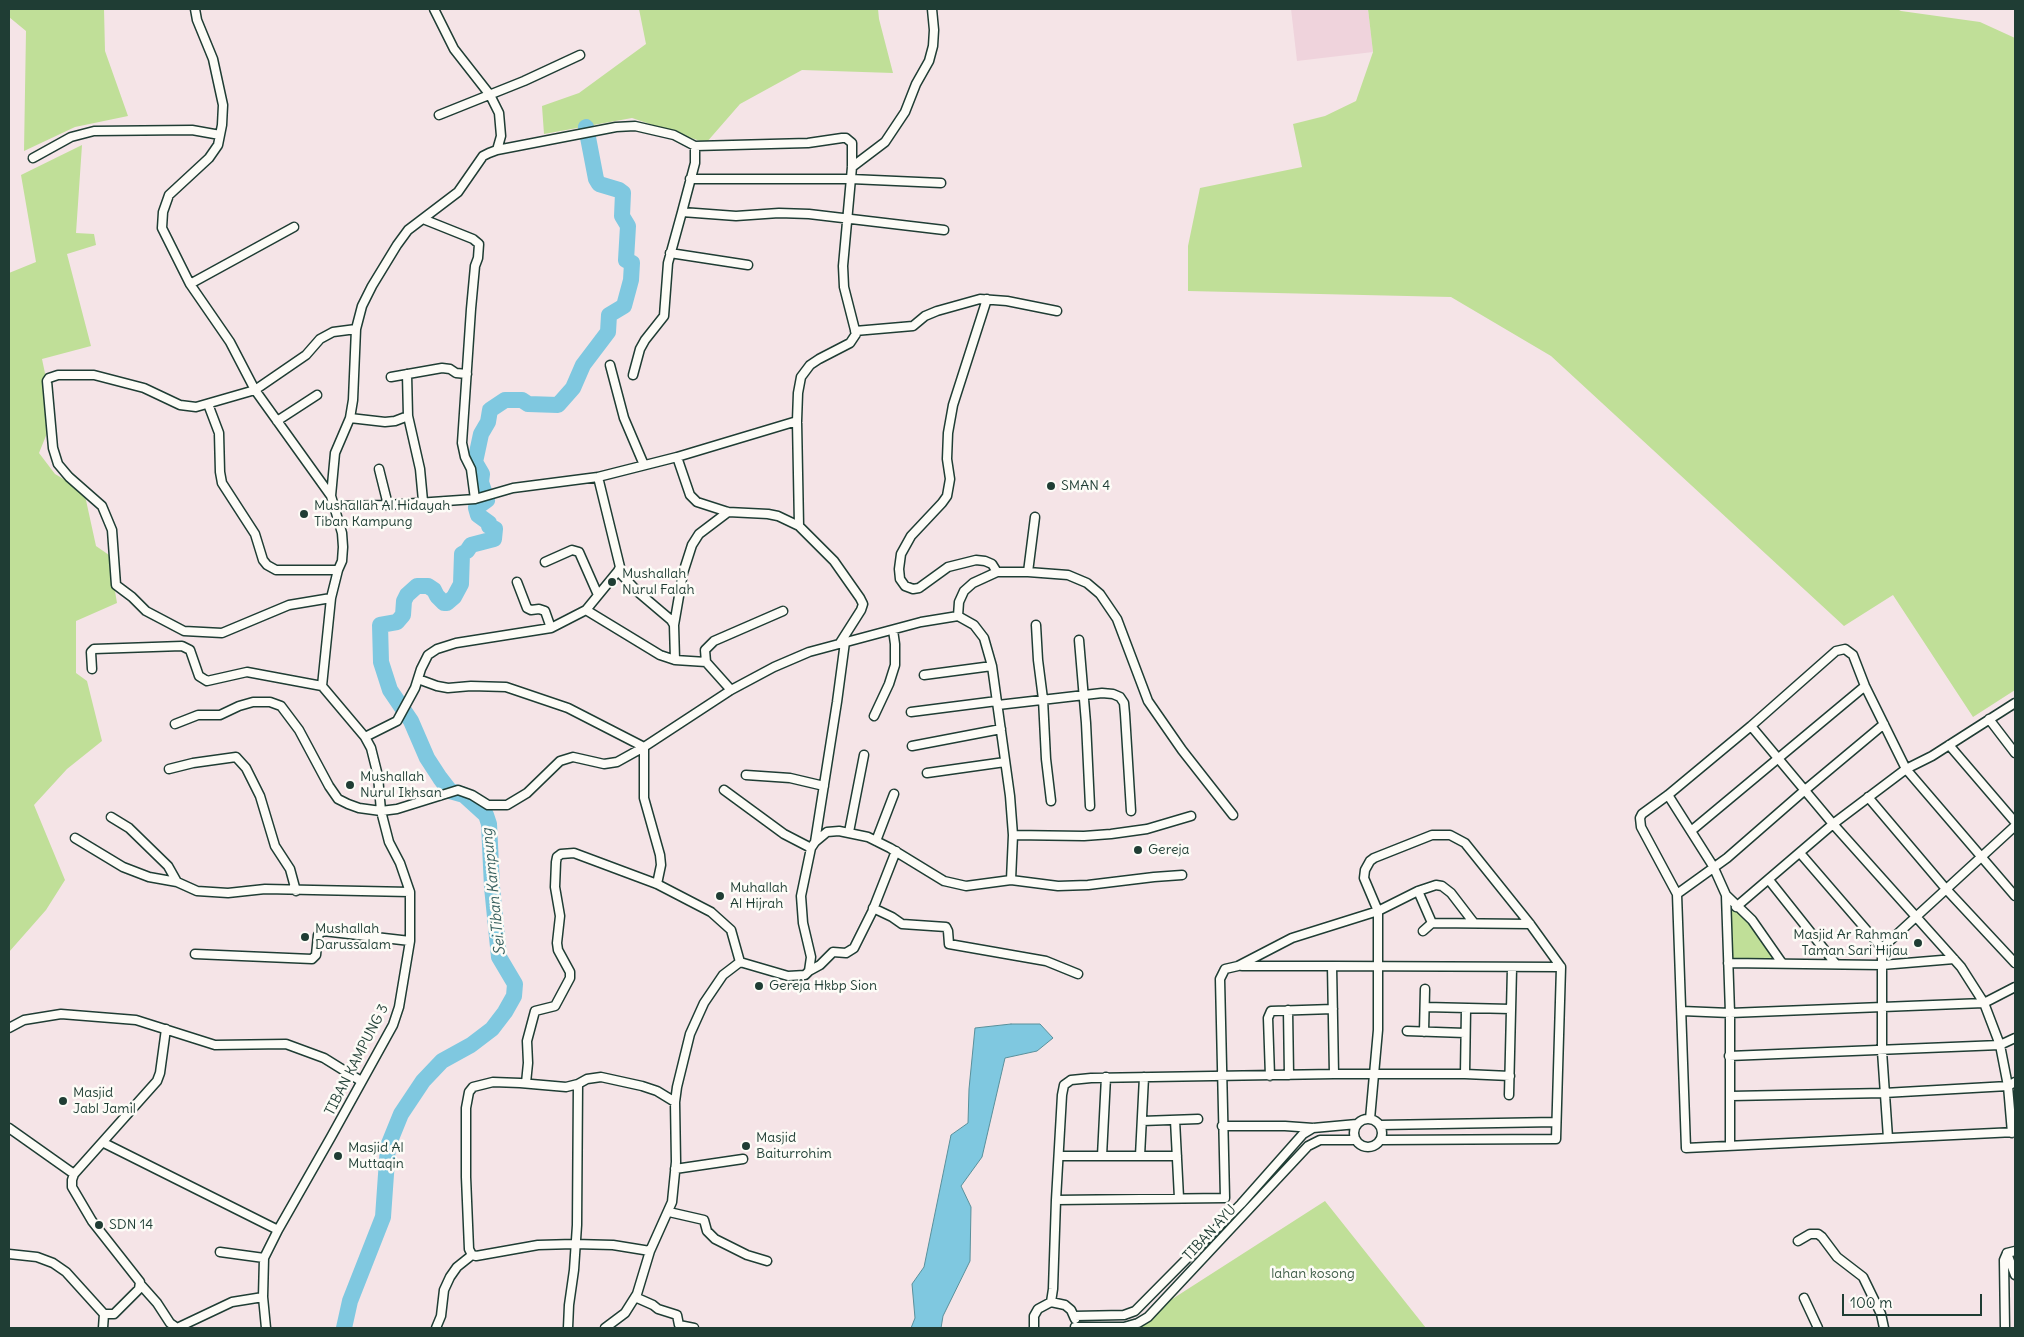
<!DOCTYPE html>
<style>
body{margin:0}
#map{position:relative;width:2024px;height:1337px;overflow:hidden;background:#f5e4e7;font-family:Delius,sans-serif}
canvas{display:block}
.frame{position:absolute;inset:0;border:10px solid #1f3d34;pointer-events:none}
.scale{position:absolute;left:1842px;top:1294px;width:140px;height:22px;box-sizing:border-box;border:2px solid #1f3d34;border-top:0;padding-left:6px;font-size:15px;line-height:18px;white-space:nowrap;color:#1f3d34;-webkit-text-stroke:4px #fdfcf7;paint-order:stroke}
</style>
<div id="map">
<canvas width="2024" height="1337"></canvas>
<div class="frame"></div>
<div class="scale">100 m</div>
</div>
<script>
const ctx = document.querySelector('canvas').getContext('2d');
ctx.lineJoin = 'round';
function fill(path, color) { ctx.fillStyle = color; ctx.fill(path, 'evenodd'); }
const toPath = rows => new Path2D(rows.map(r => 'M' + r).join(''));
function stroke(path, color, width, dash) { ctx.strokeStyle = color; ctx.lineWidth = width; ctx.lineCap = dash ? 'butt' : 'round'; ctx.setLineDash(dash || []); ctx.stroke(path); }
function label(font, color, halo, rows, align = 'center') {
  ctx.font = font + ' Delius,sans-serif'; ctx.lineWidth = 5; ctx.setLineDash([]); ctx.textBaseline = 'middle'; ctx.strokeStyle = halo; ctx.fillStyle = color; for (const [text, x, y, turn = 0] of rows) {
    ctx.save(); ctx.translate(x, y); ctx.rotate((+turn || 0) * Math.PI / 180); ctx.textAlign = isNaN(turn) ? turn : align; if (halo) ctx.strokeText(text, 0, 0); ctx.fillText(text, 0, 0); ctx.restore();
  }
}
fill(toPath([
 [1291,9,1368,9,1373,52,1297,61]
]), '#efd3dc');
fill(toPath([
 [9,9,104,9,105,51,128,116,75,127,24,151,26,31,9,17],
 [639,9,878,9,879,19,893,73,802,70,740,104,706,143,632,118,544,134,542,106,579,93,646,44],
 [1368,9,1897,9,1901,11,1980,22,2015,38,2015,690,1973,717,1893,595,1844,626,1551,356,1451,297,1188,291,1188,246,1200,188,1302,167,1293,124,1325,116,1356,101,1373,52],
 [82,145,76,233,94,234,96,245,67,254,91,346,42,359,54,416,39,453,55,474,84,491,96,546,109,555,117,603,76,621,76,673,87,681,102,741,67,769,34,805,65,880,46,910,9,952,9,273,36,262,21,175],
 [1728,897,1782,963,1728,963],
 [1325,1201,1426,1328,1127,1328]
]), '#c0df98');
const water = toPath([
 [1011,1024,1040,1024,1053,1038,1037,1051,1005,1058,982,1157,961,1186,971,1207,970,1261,943,1316,941,1328,911,1328,915,1318,912,1284,924,1267,951,1135,968,1123,969,1089,975,1028,1011,1024]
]);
fill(water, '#7fc8e0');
stroke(water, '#59909b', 1);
stroke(toPath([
 [344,1328,350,1301,383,1217,388,1146,401,1114,423,1081,442,1061,471,1045,492,1029,505,1012,514,996,515,984,499,957,492,887,489,824,486,815,464,795,450,791,440,778,427,758,411,721,390,690,381,662,380,625,397,622,403,615,404,601,407,595,417,586,428,586,434,590,437,596,444,603,447,603,454,597,461,584,462,554,467,551,471,545,494,539,495,529,489,526,489,523,478,515,476,508,487,500,481,482,482,474,475,462,481,434,488,422,490,410,505,400,522,400,528,404,558,405,573,388,583,365,608,332,609,315,624,306,631,280,632,263,626,260,628,226,622,216,623,193,619,190,599,184,596,179,586,127]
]), '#7fc8e0', 16);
const street = toPath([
 [195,9,197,20,213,59,223,105,222,125,218,145,209,158,169,195,163,212,162,228,190,284,230,342,255,390,331,496],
 [434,9,454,49,490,95,499,113,501,136,497,150],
 [439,115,524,81,580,55],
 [695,146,808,143,842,138,846,138,852,143,852,167,843,266,844,287,856,334,850,343,819,359,810,365,801,377,798,393,797,421,799,526,778,516,768,514,728,512,697,502,690,495,677,457,797,421],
 [33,158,71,137,94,131,192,130,220,135],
 [852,167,885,142,905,112,916,84,929,61,933,46,934,30,932,9],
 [690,179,851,179,941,183],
 [423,219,473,239,479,244,478,258,475,266,471,309,462,443,465,457,471,469,475,499],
 [670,253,748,265],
 [190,284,294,227],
 [987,299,953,405,948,433,947,459,950,479,947,496,942,503,911,536,901,554,899,569,900,579,905,586,913,589,919,588,948,567,976,560,985,561,992,564,997,572],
 [855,331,913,326,925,316,937,311,980,299,1007,301,1057,311],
 [610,365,624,418,644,465],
 [633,375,640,349,645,340,664,316,668,263,682,212],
 [391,377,442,368,450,369,456,373,467,374],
 [208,404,219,433,220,472,222,483,255,534,263,560,267,565,276,570,338,570],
 [408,416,420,469,423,501],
 [350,418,385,422,395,421,408,416,407,374],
 [277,421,317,395],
 [379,469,388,505],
 [335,506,388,505,475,499,513,488,598,477,677,457],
 [799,526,834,561,860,598,863,604,861,610,840,643],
 [545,562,572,550,579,552,598,595],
 [618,571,638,592,671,620,674,625,675,660],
 [1028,572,1035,517],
 [517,582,527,608,531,610,539,609,545,611,551,628],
 [331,598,289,605,222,633,184,631,146,611,132,597,116,585,112,530,102,506,69,477,58,464,53,448,47,381,49,378,58,375,94,375,144,388,180,405,196,407,255,390,306,355,320,339,333,332,356,329],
 [586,610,660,655,675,660,706,662,731,690],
 [958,616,959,602,964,591,973,583,997,572,1028,572,1068,575,1087,583,1100,594,1117,619,1148,701,1182,750,1233,815],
 [674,625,683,573,692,545,699,534,728,512],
 [1036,625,1038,660,1043,699,1046,759,1051,801],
 [1079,640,1086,723,1090,806],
 [706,662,705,650,714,641,783,611],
 [92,669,91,652,94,649,182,646,190,650,199,676,207,681,247,672,322,686],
 [924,675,992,666],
 [418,679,437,686,448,688,471,686,506,687,568,708,644,747,644,798,660,855,661,865,657,884],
 [998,705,1102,693,1113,694,1120,697,1124,703,1125,714,1131,811],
 [911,712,997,701],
 [874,716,889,684,895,665,895,644,893,630],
 [1989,719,2015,753],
 [175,724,198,715,220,715,239,706,253,702,270,702,281,706,299,730,329,786,338,799,348,804,359,808,381,811,397,809,458,790,472,795,488,805,507,805,527,793,560,761,573,757,604,764,617,762,644,747,731,690,774,667,809,652,921,622,958,616,974,625,984,638,992,666,1010,796,1013,835,1011,880],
 [1751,726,1833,824,1961,967,1984,1003,2000,1045,2008,1086,2012,1133],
 [365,737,397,721,415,688,421,669,428,655,437,649,456,643,551,628,586,610,618,571,620,567,598,477],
 [1949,745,2015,822],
 [912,746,1001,729],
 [169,769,193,763,236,757,246,768,260,796,275,846,290,869,296,891],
 [927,773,1005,762],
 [746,775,790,778,824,786],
 [724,790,784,834,811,848],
 [1668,795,1713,866,1726,895,1752,920,1782,963],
 [1868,797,1946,889,2015,963],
 [111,817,129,828,168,866,177,882],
 [1691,831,1865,686],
 [849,832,864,755],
 [1013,835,1084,836,1111,834,1147,829,1191,816],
 [75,838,123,867,149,877,177,882,197,891,228,893,265,889,410,892],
 [876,841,894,794],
 [815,842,837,702,845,642],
 [1800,853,1882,948],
 [1769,880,1835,963],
 [1418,891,1432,923,1423,931],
 [1677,894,1727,858,1805,790,1884,724],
 [1726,895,1730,1013,1730,1145],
 [2015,896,1906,769,1865,686,1853,655,1845,649,1836,651,1751,726,1668,795,1642,814,1640,818,1641,827,1677,894,1686,1148,2015,1132],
 [1736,907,1833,824,1906,769,1932,756,2015,703],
 [873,908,892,917,902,924,946,927,948,931,949,944,1046,961,1078,974],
 [1432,923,1530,924],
 [195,954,312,959,316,955,318,935,323,931,410,941],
 [1728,963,1882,965,1954,959],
 [1242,966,1332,966],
 [809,971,820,965,833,952,846,953,854,948,872,912,896,851],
 [1425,1007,1511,1009],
 [1288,1010,1289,1075],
 [1682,1011,1730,1013,1984,1003,2015,987],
 [9,1028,24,1020,61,1014,136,1020,215,1045,286,1044,324,1058,361,1081],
 [1407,1031,1465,1033],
 [1424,1032,1425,989],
 [1729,1056,2000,1045,2015,1038],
 [1334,1074,1332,966,1561,967],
 [1465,1074,1466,1009],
 [1270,1076,1268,1018,1271,1011,1333,1009],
 [526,1083,528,1063,527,1041,535,1011,555,1006,570,978,570,972,558,950,557,943,560,916,555,887,556,862,557,857,561,854,574,853,657,884,711,912,731,930,740,962],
 [1509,1095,1512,968],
 [1731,1096,1884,1093,2008,1086,2015,1082],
 '1354 1133a14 14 0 1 1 28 0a14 14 0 1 1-28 0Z',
 [1370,1119,1378,1030,1378,911,1364,878,1365,870,1370,861,1374,858,1432,835,1450,835,1465,843,1530,924,1561,967,1556,1139,1381,1140],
 [1175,1120,1179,1198],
 [1142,1121,1198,1119],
 [1380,1125,1556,1122],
 [1222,1126,1285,1126,1313,1128,1357,1124],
 [9,1128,74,1174],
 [1888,1138,1882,1051,1882,948,2015,826],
 [104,1143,278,1230],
 [1059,1156,1177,1156],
 [1102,1156,1106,1077],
 [1140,1156,1144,1077],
 [675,1169,743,1159],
 [1056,1200,1225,1198,1220,979,1225,969,1238,966,1292,938,1378,911,1418,891,1436,885,1442,886,1451,893,1474,923],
 [669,1212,704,1220,707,1231,715,1239,747,1255,767,1261],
 [1798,1241,1810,1234,1818,1234,1822,1237,1837,1257,1863,1277,1881,1314,1884,1328],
 [220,1252,264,1258],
 [2007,1253,2015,1275],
 [9,1254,37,1257,53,1263,66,1272,104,1314,103,1328],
 [472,1255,469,1249,466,1177,466,1108,469,1092,473,1087,493,1082,520,1083,566,1087,578,1084,587,1079,601,1077,642,1086,657,1091,675,1102],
 [141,1285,157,1303,170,1323,177,1328,232,1302,263,1297],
 [635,1297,653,1305,658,1309,677,1315,679,1325,694,1328],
 [1804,1298,1818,1328],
 [1051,1302,1053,1289,1056,1200,1062,1095,1064,1085,1071,1080,1091,1078,1334,1074,1465,1074,1510,1076],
 [104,1314,114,1314,139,1289,140,1282,92,1221,72,1187,72,1180,74,1174,157,1081,160,1073,166,1029],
 [1074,1316,1124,1315,1135,1311,1241,1204,1303,1134,1313,1128],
 [1075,1327,1124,1327,1138,1323,1148,1317,1308,1146,1320,1140,1356,1140],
 [266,1328,263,1297,264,1258,278,1230,331,1137,393,1025,399,1007,410,941,410,892,400,863,389,842,381,811,378,776,371,748,365,737,322,686,331,598,338,570,342,561,343,547,342,533,331,496,335,453,350,418,353,400,356,329,362,306,372,286,397,245,408,230,458,192,483,156,489,153,497,150,616,127,635,126,674,135,695,146,695,163,682,212,736,216,779,213,809,214,944,230],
 [436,1328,441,1316,444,1290,450,1277,457,1267,472,1255,476,1256,538,1245,574,1244,613,1245,650,1251],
 [568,1328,569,1305,574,1270,577,1225,578,1084],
 [605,1328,625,1313,637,1294,650,1251,672,1202,676,1162,675,1102,677,1087,690,1034,704,1003,723,975,740,962,788,976,805,975,809,971,811,957,803,923,801,896,811,848,815,842,827,832,839,831,868,837,890,848,944,881,966,886,1011,880,1058,886,1088,885,1154,877,1182,875],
 [1034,1328,1034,1316,1038,1309,1051,1302,1065,1305,1071,1310,1075,1319],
 [2005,1328,2004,1260,2007,1253,2015,1251]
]);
stroke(street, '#1f3d34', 11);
stroke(street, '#fdfcf7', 8);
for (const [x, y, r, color] of [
 [1051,486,5,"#1f3d34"],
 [304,514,5,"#1f3d34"],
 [612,582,5,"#1f3d34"],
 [350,785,5,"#1f3d34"],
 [1138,850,5,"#1f3d34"],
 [720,896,5,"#1f3d34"],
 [305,937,5,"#1f3d34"],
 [1918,943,5,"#1f3d34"],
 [759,986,5,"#1f3d34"],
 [63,1101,5,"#1f3d34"],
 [746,1146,5,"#1f3d34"],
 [338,1156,5,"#1f3d34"],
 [99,1225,5,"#1f3d34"]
]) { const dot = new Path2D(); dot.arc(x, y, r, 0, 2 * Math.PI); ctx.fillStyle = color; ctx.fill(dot); stroke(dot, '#fdfcf7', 2); }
label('14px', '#1f3d34', '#fdfcf7', [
 ["SMAN 4",1061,486],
 ["Mushallah Al Hidayah",314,506],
 ["Tiban Kampung",314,522],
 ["Mushallah",622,574],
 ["Nurul Falah",622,590],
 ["Mushallah",360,777],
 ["Nurul Ikhsan",360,793],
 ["Gereja",1148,850],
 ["Muhallah",730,888],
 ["Al Hijrah",730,904],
 ["Mushallah",315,929],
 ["Darussalam",315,945],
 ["Masjid Ar Rahman",1908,935,"right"],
 ["Taman Sari Hijau",1908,951,"right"],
 ["Gereja Hkbp Sion",769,986],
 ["Masjid",73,1093],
 ["Jabl Jamil",73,1109],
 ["Masjid",756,1138],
 ["Baiturrohim",756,1154],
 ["Masjid Al",348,1148],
 ["Muttaqin",348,1164],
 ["SDN 14",109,1225]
], 'left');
label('14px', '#1f3d34', '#fdfcf7', [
 ["TIBAN KAMPUNG 3",357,1060,-63],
 ["TIBAN AYU",1210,1233,-47]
]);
label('14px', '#3f5d48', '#fdfcf7', [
 ["lahan kosong",1313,1274]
]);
label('italic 15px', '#37605f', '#fdfcf7', [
 ["Sei.Tiban Kampung",494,892,-96]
]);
</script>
